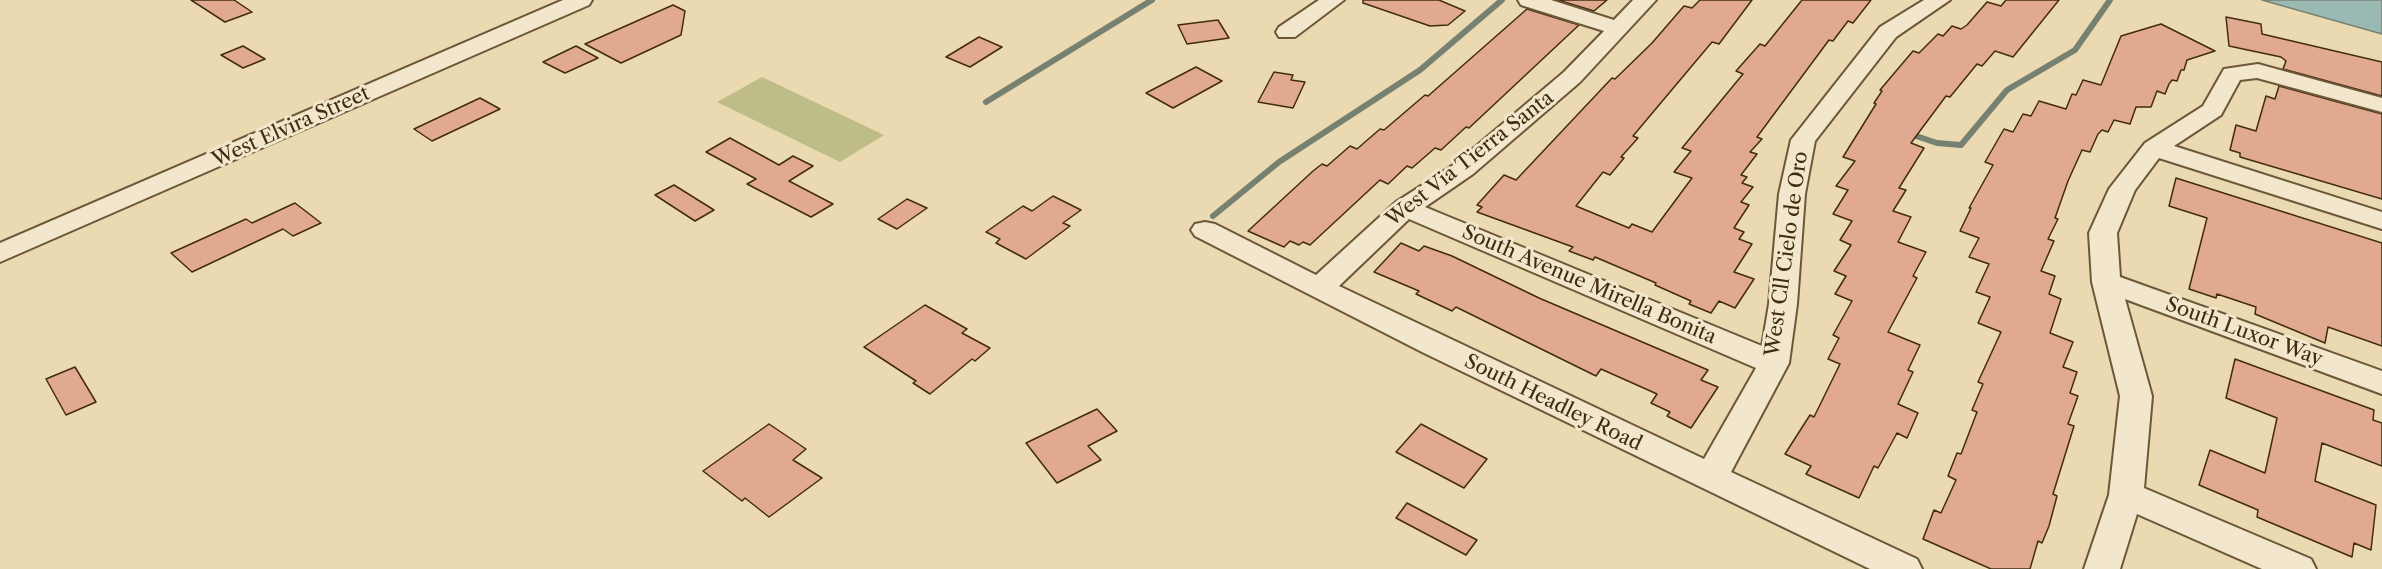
<!DOCTYPE html>
<style>
body{margin:0}
canvas{display:block;background:#ebd9b1}
</style>
<canvas width="2382" height="569"></canvas>
<script>
const ctx = document.querySelector('canvas').getContext('2d');
ctx.lineJoin = 'round';
function fill(path, color) { ctx.fillStyle = color; ctx.fill(path, 'evenodd'); }
const toPath = rows => new Path2D(rows.map(r => 'M' + r).join(''));
function stroke(path, color, width, dash) { ctx.strokeStyle = color; ctx.lineWidth = width; ctx.lineCap = dash ? 'butt' : 'round'; ctx.setLineDash(dash || []); ctx.stroke(path); }
function label(font, color, halo, rows, align = 'center') {
  ctx.font = font + ' "Libre Caslon Text",serif'; ctx.lineWidth = 6; ctx.setLineDash([]); ctx.textBaseline = 'middle'; ctx.strokeStyle = halo; ctx.fillStyle = color; for (const [text, x, y, turn = 0] of rows) {
    ctx.save(); ctx.translate(x, y); ctx.rotate((+turn || 0) * Math.PI / 180); ctx.textAlign = isNaN(turn) ? turn : align; if (halo) ctx.strokeText(text, 0, 0); ctx.fillText(text, 0, 0); ctx.restore();
  }
}
fill(toPath([
 [762,77,884,135,840,162,717,102]
]), '#bebd87');
const water = toPath([
 [2262,0,2382,0,2382,34,2262,0]
]);
fill(water, '#9ab9b3');
stroke(water, '#778171', 1.5);
stroke(toPath([
 [986,102,1152,0],
 [1907,133,1937,143,1961,145,2007,90,2075,50,2110,0],
 [1213,216,1279,162,1420,70,1502,0]
]), '#778171', 6);
const building = toPath([
 [191,0,234,0,252,12,225,22,191,0],
 [1363,0,1439,0,1465,11,1448,25,1430,26,1363,3,1363,0],
 [1558,0,1607,0,1594,11,1558,0],
 [1700,0,1752,0,1719,44,1712,42,1633,136,1638,138,1621,157,1624,158,1610,175,1603,172,1576,206,1629,228,1632,224,1652,232,1692,178,1674,172,1691,151,1682,148,1743,74,1736,71,1760,44,1765,46,1802,0,1871,0,1853,23,1848,21,1833,41,1829,40,1757,137,1762,139,1750,152,1757,154,1741,175,1747,177,1742,183,1753,187,1741,202,1749,205,1734,228,1744,232,1739,239,1752,244,1734,272,1754,279,1735,308,1719,301,1711,313,1689,304,1691,301,1655,285,1656,283,1595,257,1593,260,1569,251,1573,247,1477,212,1482,207,1477,205,1504,175,1516,180,1612,78,1615,79,1652,43,1684,6,1692,8,1700,0],
 [2006,0,2059,0,2013,57,1995,51,1982,66,1977,64,1950,97,1946,96,1911,143,1924,148,1899,188,1906,190,1893,211,1911,217,1898,242,1926,252,1913,276,1917,278,1888,332,1920,345,1908,370,1913,372,1898,404,1918,413,1907,438,1897,433,1878,468,1874,466,1859,498,1806,474,1811,466,1785,454,1810,415,1814,417,1840,364,1828,359,1839,338,1833,335,1852,301,1835,294,1846,276,1834,271,1851,245,1840,240,1852,221,1833,214,1848,190,1836,186,1855,161,1843,157,1876,104,1874,103,1882,91,1880,90,1913,51,1919,53,1938,34,1943,36,1952,26,1961,29,1967,25,1987,2,2001,6,2006,0],
 [673,5,685,11,681,35,621,63,585,44,673,5],
 [1527,9,1579,25,1469,128,1466,127,1441,150,1435,148,1412,168,1407,166,1388,184,1380,180,1310,245,1303,242,1299,245,1290,241,1284,247,1248,231,1313,171,1322,164,1327,166,1350,146,1357,149,1380,129,1384,130,1425,95,1428,96,1527,9],
 [2226,17,2261,24,2262,34,2382,62,2382,96,2283,69,2286,61,2281,57,2229,46,2226,17],
 [1218,20,1229,38,1187,44,1178,25,1218,20],
 [2161,24,2215,51,2187,60,2184,70,2181,70,2177,81,2172,80,2169,84,2165,94,2157,91,2151,107,2136,107,2130,124,2114,120,2108,132,2102,130,2098,134,2090,152,2082,150,2068,181,2055,218,2058,219,2048,239,2054,241,2041,271,2055,276,2049,294,2061,299,2050,333,2073,342,2063,367,2077,372,2070,393,2078,396,2068,424,2074,426,2053,494,2057,496,2049,526,2042,543,2038,541,2030,569,1991,569,1923,539,1934,510,1941,513,1956,480,1948,476,1957,453,1961,454,1977,412,1972,410,1983,384,1978,382,2001,332,1978,323,1990,297,1976,292,1989,264,1969,257,1979,238,1960,231,1971,208,1969,208,1993,165,1985,162,2004,129,2013,132,2023,114,2031,116,2039,101,2066,109,2072,94,2076,95,2083,80,2101,85,2121,36,2161,24],
 [979,37,1002,47,970,67,946,57,979,37],
 [243,46,265,59,243,68,221,55,243,46],
 [576,46,598,58,565,73,543,62,576,46],
 [1196,67,1222,81,1173,108,1146,93,1196,67],
 [1274,72,1293,75,1291,80,1305,82,1293,108,1258,102,1274,72],
 [2279,86,2382,114,2382,199,2240,157,2240,153,2230,150,2236,125,2256,131,2266,96,2275,99,2279,86],
 [480,98,500,109,432,141,414,129,480,98],
 [730,138,779,165,793,156,813,166,789,181,833,204,811,217,747,184,756,179,706,152,730,138],
 [2176,178,2382,243,2382,346,2328,327,2325,343,2255,314,2256,307,2217,294,2216,298,2189,289,2207,218,2169,206,2176,178],
 [674,185,714,210,695,221,655,195,674,185],
 [1053,196,1081,210,1063,223,1070,226,1026,259,996,243,1000,239,986,232,1023,206,1032,211,1053,196],
 [907,199,927,208,897,229,878,219,907,199],
 [295,203,321,223,293,236,283,229,192,272,171,253,246,219,252,223,295,203],
 [1401,243,1419,251,1424,246,1452,256,1539,298,1708,370,1701,380,1718,387,1691,428,1667,416,1670,412,1651,403,1657,394,1601,369,1596,376,1456,307,1452,311,1416,294,1419,291,1374,272,1401,243],
 [925,305,967,329,962,333,990,348,975,361,972,359,930,394,913,383,916,381,864,347,925,305],
 [2235,359,2374,410,2373,420,2382,423,2382,466,2322,443,2315,481,2376,505,2371,550,2354,543,2352,557,2257,517,2258,510,2199,485,2210,450,2265,473,2277,418,2226,398,2235,359],
 [75,367,96,402,66,415,46,379,75,367],
 [1097,409,1117,431,1088,446,1101,460,1057,483,1026,443,1097,409],
 [769,424,806,449,793,460,822,478,769,517,745,498,742,501,703,471,769,424],
 [1421,424,1487,459,1464,488,1396,452,1421,424],
 [1407,503,1477,540,1466,555,1396,518,1407,503]
]);
fill(building, '#e1a990');
stroke(building, '#422c0f', 1.5);
const minor = toPath([
 [563,0,592,0,589,5,0,262,0,243,563,0],
 [1319,0,1344,0,1295,37,1279,37,1276,32,1279,27,1319,0],
 [1518,0,1551,0,1614,20,1633,0,1656,0,1580,82,1473,174,1425,207,1762,346,1769,304,1779,194,1791,140,1880,27,1924,0,1950,0,1896,37,1815,141,1805,194,1797,304,1789,363,1731,472,1917,559,1922,569,1870,569,1422,352,1195,236,1191,230,1195,224,1205,222,1215,224,1316,275,1396,202,1455,164,1564,72,1604,31,1521,5,1518,0],
 [1409,219,1756,368,1704,459,1339,286,1409,219],
 [2258,64,2382,98,2382,112,2257,78,2240,80,2221,115,2174,146,2382,212,2382,229,2159,158,2135,190,2117,233,2120,277,2382,371,2382,394,2125,299,2152,396,2144,488,2311,559,2316,569,2262,569,2137,514,2120,569,2084,569,2109,495,2120,396,2092,282,2089,233,2109,189,2145,143,2203,106,2224,69,2258,64]
]);
stroke(minor, '#6c5738', 4);
fill(minor, '#f2e6cc');
label('20px', '#422c0f', '#f2e6cc', [
 ["West Elvira Street",291,127,-24],
 ["West Via Tierra Santa",1470,159,-38],
 ["West Cll Cielo de Oro",1787,254,-82],
 ["South Avenue Mirella Bonita",1589,285,23],
 ["South Luxor Way",2244,332,20],
 ["South Headley Road",1553,403,26]
]);
</script>
